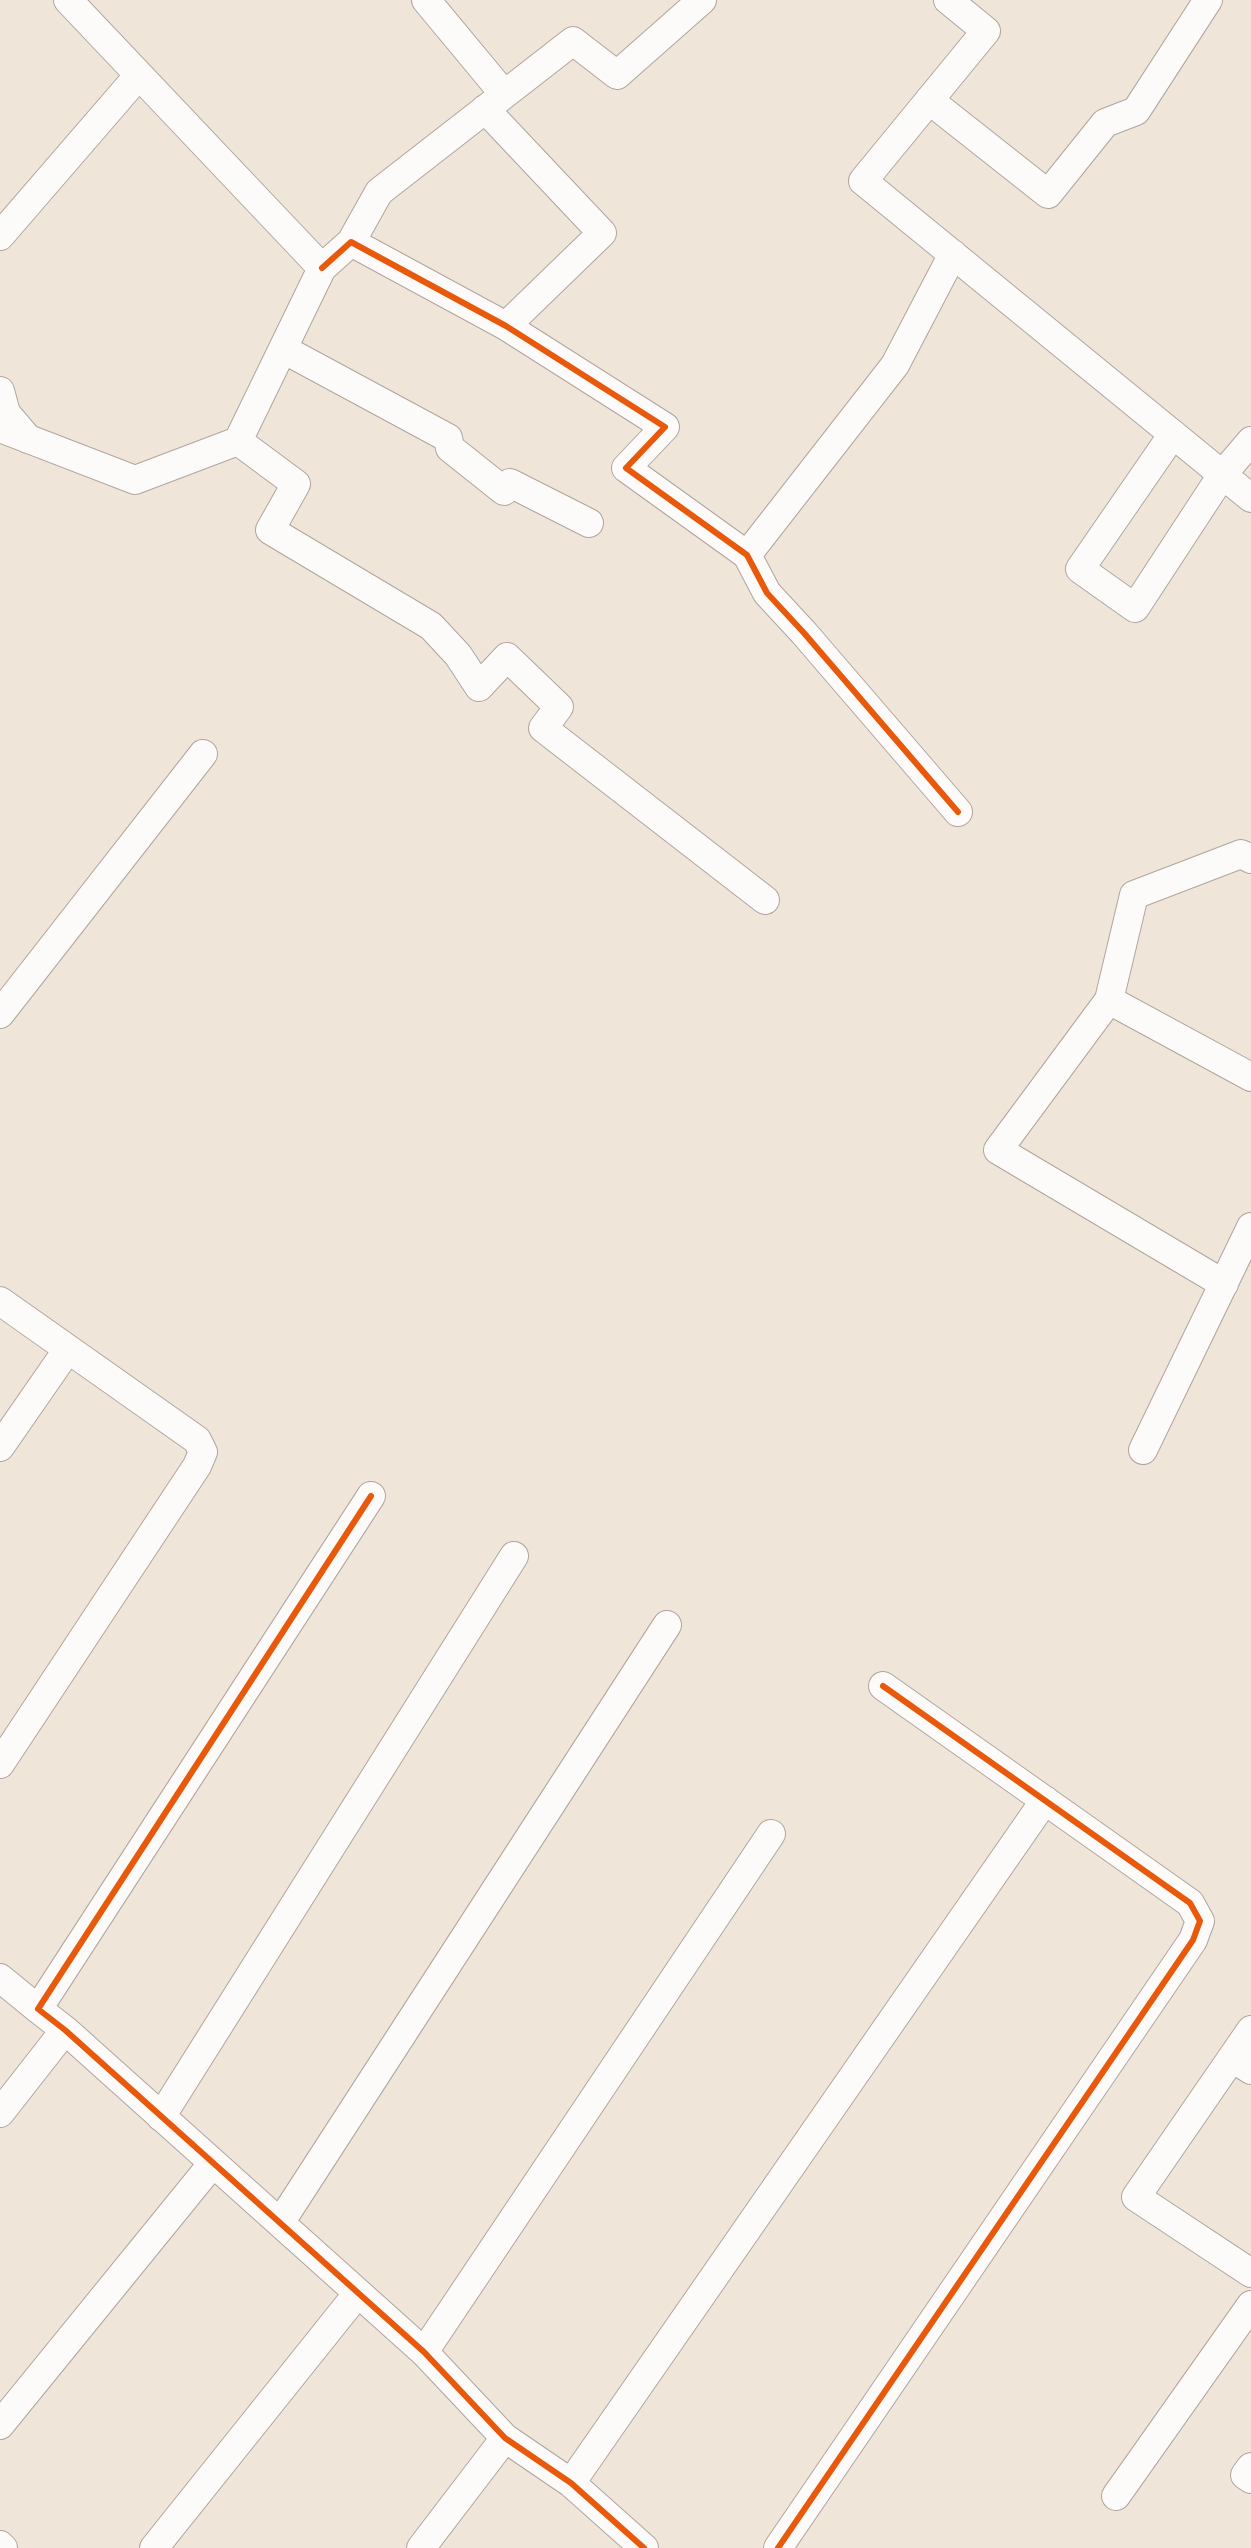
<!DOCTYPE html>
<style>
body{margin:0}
canvas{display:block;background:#efe5d9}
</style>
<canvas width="1251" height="2548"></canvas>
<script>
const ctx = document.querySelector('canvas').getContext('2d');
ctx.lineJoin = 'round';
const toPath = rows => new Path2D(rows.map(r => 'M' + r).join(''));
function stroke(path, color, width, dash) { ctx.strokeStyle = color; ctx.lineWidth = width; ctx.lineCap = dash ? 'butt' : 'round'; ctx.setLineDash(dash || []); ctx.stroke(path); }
const street = toPath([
 [426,0,504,94],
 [948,0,986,31,863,181,1251,498],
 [929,100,1048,194,1105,123,1136,111,1208,0],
 [485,109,602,233,506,326],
 [0,236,139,75],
 [351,242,379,192,573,41,617,75,702,0],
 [322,268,351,242,506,326,665,427,626,468,747,555,767,593,804,633,958,812],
 [283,349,448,438,450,448,504,491,510,483,589,523],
 [0,391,6,413,28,439],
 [0,428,135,480,238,441,322,268,68,0],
 [1173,434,1080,569,1135,608,1222,475,1251,441],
 [238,441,296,484,270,530,431,626,458,655,479,687,507,657,559,707,543,728,765,900],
 [747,555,895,365,953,254],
 [1251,859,1241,854,1134,895,1109,1000,1251,1077],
 [1109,1000,998,1150,1224,1284],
 [0,1014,203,754],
 [0,1301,197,1440,203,1452,197,1466,0,1764],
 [0,1447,68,1349],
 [1143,1450,1251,1227],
 [371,1496,38,2009,65,2030,424,2352,505,2438,571,2483,644,2548],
 [0,1978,38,2009],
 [1251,2030,1136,2197,1251,2273],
 [1232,2058,1251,2070],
 [0,2113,65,2030],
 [161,2117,514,1556],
 [280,2223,667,1625],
 [424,2352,771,1834],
 [0,2425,213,2163],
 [1251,2467,1245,2475,1251,2479],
 [571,2483,1045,1800],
 [1116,2496,1251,2305],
 [0,2545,3,2548],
 [154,2548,358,2293],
 [421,2548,505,2438],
 [778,2548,1193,1940,1200,1921,1190,1903,883,1686]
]);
stroke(street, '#b0a59f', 30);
stroke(street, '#fdfbf9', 28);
stroke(toPath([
 [322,268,351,242,506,326,665,427,626,468,747,555,767,593,804,633,958,812],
 [371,1496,38,2009,65,2030,424,2352,505,2438,571,2483,644,2548],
 [778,2548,1193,1940,1200,1921,1190,1903,883,1686]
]), '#e8590c', 6);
</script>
